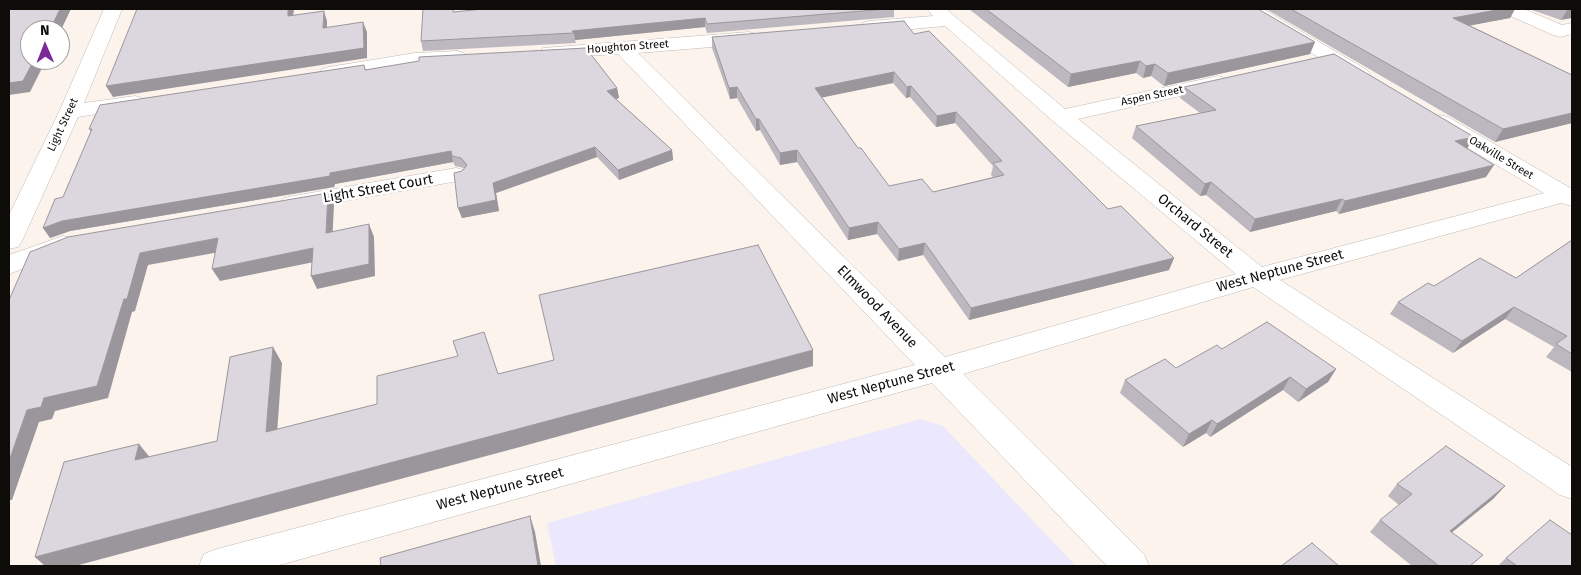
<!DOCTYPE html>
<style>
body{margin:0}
#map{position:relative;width:1581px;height:575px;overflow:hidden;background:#fbf3ec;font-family:"Fira Sans",sans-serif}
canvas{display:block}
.frame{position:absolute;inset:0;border:10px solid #0e0c09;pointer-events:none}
.north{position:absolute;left:20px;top:20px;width:50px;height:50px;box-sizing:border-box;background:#fff;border:1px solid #9f9e9d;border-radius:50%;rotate:359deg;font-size:14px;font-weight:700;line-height:20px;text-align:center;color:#0e0c09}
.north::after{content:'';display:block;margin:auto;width:18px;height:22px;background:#7c2898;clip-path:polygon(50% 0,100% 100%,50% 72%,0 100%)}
</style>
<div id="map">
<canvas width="1581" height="575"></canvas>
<div class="frame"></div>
<div class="north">N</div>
</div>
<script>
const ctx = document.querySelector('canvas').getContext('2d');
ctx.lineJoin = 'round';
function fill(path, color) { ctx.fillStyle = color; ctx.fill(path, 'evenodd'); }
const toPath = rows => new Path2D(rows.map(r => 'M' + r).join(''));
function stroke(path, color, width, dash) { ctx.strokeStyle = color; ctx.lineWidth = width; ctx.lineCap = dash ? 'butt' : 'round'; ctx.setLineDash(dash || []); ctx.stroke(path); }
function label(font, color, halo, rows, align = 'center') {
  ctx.font = font + ' "Fira Sans",sans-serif'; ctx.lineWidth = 5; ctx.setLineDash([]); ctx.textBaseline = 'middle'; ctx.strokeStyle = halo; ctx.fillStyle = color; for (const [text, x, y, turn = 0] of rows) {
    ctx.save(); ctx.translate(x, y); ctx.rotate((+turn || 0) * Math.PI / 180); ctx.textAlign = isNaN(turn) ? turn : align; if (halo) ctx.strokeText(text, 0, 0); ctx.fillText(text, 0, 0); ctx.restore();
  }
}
fill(toPath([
 [921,419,943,426,1076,566,556,566,547,523]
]), '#ebe8fe');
const minor = toPath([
 [104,9,122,9,84,103,135,96,142,98,146,102,142,106,135,108,78,117,22,241,18,247,9,249,9,215,59,112,104,9],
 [927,9,946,9,1065,109,1218,76,1225,78,1228,82,1225,86,1078,119,1262,267,1544,193,1432,127,1429,122,1432,117,1440,115,1448,117,1572,189,1572,206,1561,203,1280,280,1572,467,1572,499,1560,495,1253,287,963,374,1144,554,1149,566,1107,566,932,383,276,566,199,566,204,554,217,549,915,365,618,54,550,58,543,56,540,52,543,48,749,32,756,34,758,38,756,42,749,44,638,53,945,357,1236,274,1053,121,945,26,869,33,862,31,860,27,862,23,869,21,933,16,927,9],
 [1242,9,1263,9,1367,70,1370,74,1367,78,1360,80,1353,78,1245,13,1242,9],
 [1501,9,1524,9,1562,25,1572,23,1572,34,1560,37,1553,35,1504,13,1501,9],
 [457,51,464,53,467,57,464,61,415,65,329,79,322,77,319,73,322,69,329,67,415,53,457,51],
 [456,168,464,170,468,175,464,180,293,210,284,208,281,203,284,198,293,196,456,168],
 [63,236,72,238,76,244,72,250,9,274,9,255,63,236]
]);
stroke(minor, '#c0b8b2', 1);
fill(minor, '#fff');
fill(toPath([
 [484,9,894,9,894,17,707,33,705,27,575,40,576,43,423,51,421,41,454,12],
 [969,9,1258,9,1310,54,1164,86,1151,76,1143,78,1136,73,1068,87],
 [1266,9,1515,9,1510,18,1469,25,1572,75,1572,123,1495,142],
 [1529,9,1572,9,1561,20],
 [914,34,1108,209,1174,258,1169,270,969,320,923,255,898,261,877,234,848,240,797,162,780,165,760,130,756,131,737,98,730,99,712,48,712,37],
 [893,83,906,98,910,97,936,127,955,123,993,166,991,175,993,177,933,192,889,186,858,148,822,97],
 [366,69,617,88,619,98,616,99,672,150,673,160,619,180,597,157,496,193,499,211,462,218,458,208,462,171,464,168,455,166,453,162,335,184,334,187,70,231,50,238,91,132,89,129],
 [1184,87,1467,149,1486,177,1339,214,1336,211,1250,232,1206,195,1200,196,1132,138,1136,126,1200,113,1180,98],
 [1572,240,1572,372,1546,357,1554,347,1505,319,1453,353,1390,314,1398,302,1516,278],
 [1222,349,1336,369,1328,382,1298,402,1283,390,1210,437,1206,433,1183,447,1120,393,1125,380,1176,368],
 [1397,484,1505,486,1493,499,1452,532,1472,566,1412,566,1370,532,1380,520,1399,505,1388,496],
 [1506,558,1572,566,1498,566]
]), '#bdb8bf');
fill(toPath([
 [60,9,71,9,60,32,60,30,50,30],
 [288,9,294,9,292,26,288,16],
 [1502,9,1515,9,1510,18,1447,30,1453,18],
 [1568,9,1572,9,1572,18,1561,20],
 [324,11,327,21,327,38,323,28],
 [705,18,705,27,575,40,574,33,572,31],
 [363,22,367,32,367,58,113,97,106,86],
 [1315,42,1310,54,1164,86,1168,73],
 [34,60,46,60,30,92,9,95,9,83],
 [1140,61,1136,73,1068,87,1071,74],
 [1155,64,1151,76,1143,78,1146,66],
 [894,72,893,83,815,99,815,88],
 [911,86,910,97,906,98,907,87],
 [737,87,737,98,730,99,729,88],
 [617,88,619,98,608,101,607,91],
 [956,112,955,123,936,127,937,116],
 [1572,113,1572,123,1495,142,1503,129],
 [756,119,759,119,760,130,756,131],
 [1474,137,1467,149,1455,141],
 [595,147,597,157,496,193,499,211,462,218,458,208,493,183],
 [672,150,673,160,619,180,618,170],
 [797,150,797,162,780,165,780,153],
 [451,151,453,162,335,184,334,187,70,231,50,238,43,228,62,221],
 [1494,165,1486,177,1339,214,1345,201],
 [1211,182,1206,195,1200,196,1205,184],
 [328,193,334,205,332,245,326,233],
 [1342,199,1336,211,1250,232,1255,219],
 [878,222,877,234,848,240,849,228],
 [369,224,374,237,375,276,317,289,311,276],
 [218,238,225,251,148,265,135,311,132,312,108,398,55,411,52,419,39,422,12,500,9,500,9,461,27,410,44,398,124,299,140,253],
 [925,243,923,255,898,261,899,249],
 [313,248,319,261,220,281,212,269],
 [1174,258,1169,270,969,320,971,308],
 [1514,307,1505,319,1453,353,1462,341],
 [273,347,282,363,276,448,266,432],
 [813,350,813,366,520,447,75,566,45,566,35,557],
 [1336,369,1328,382,1298,402,1306,389],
 [1290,377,1283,390,1210,437,1217,424],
 [1212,420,1206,433,1183,447,1189,434],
 [139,444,152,460,135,460],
 [1505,486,1493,499,1439,543,1450,531],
 [530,516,535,532,541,566,538,566]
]), '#9a969b');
const building = toPath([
 [9,9,60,9,50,30,30,30,30,60,34,60,23,81,9,83,9,9],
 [137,9,288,9,288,16,324,11,323,28,363,22,364,48,106,86,137,9],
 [423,9,453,9,453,12,484,9,886,9,707,24,705,18,572,31,574,33,421,41,423,9],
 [986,9,1258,9,1315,42,1168,73,1155,64,1146,66,1140,61,1071,74,986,9],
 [1291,9,1502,9,1453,18,1572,75,1572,113,1503,129,1291,9],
 [904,21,914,34,929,31,1108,209,1121,206,1174,258,971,308,925,243,899,249,878,222,849,228,797,150,780,153,759,119,756,119,737,87,729,88,712,37,904,21],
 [894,72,907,87,911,86,937,116,956,112,1002,161,993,163,1004,175,933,192,922,179,889,186,861,148,858,148,815,88,894,72],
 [586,48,617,88,607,91,672,150,618,170,595,147,493,183,496,200,458,208,454,173,462,171,467,165,461,158,452,156,451,151,330,173,330,176,62,221,43,228,55,199,63,197,92,129,89,129,100,105,364,65,365,70,419,61,419,57,586,48],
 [1334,54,1474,137,1455,141,1494,165,1345,201,1342,199,1255,219,1211,182,1205,184,1136,126,1216,110,1184,87,1334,54],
 [328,193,326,233,369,224,369,264,311,276,313,248,212,269,218,238,140,253,127,299,124,299,97,386,44,398,41,407,27,410,9,461,9,300,30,252,68,237,328,193],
 [1572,240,1572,354,1556,344,1567,336,1514,307,1462,341,1398,302,1428,283,1434,286,1480,258,1516,278,1572,240],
 [758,245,813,350,514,430,35,557,64,462,139,444,135,460,217,441,230,357,273,347,266,432,377,404,377,376,458,356,453,341,484,332,498,374,554,360,539,295,758,245],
 [1267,322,1336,369,1306,389,1290,377,1217,424,1212,420,1189,434,1125,380,1165,359,1176,368,1217,345,1222,349,1267,322],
 [1446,446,1505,486,1450,531,1483,555,1470,566,1439,566,1380,520,1412,494,1397,484,1446,446],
 [530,516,538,566,381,566,380,558,530,516],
 [1550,520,1572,535,1572,566,1517,566,1506,558,1550,520],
 [1312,543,1339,566,1281,566,1312,543]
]);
fill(building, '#dcd6de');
stroke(building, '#9a969b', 1);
label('11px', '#0e0c09', '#fff', [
 ["Houghton Street",628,47,-4],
 ["Aspen Street",1152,96,-12],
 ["Light Street",63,125,-65],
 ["Oakville Street",1501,158,31]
]);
label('14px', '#0e0c09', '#fff', [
 ["Light Street Court",378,189,-10],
 ["Orchard Street",1195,226,39],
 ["West Neptune Street",1280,271,-15],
 ["Elmwood Avenue",877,307,46],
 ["West Neptune Street",891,383,-15],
 ["West Neptune Street",500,489,-15]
]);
</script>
